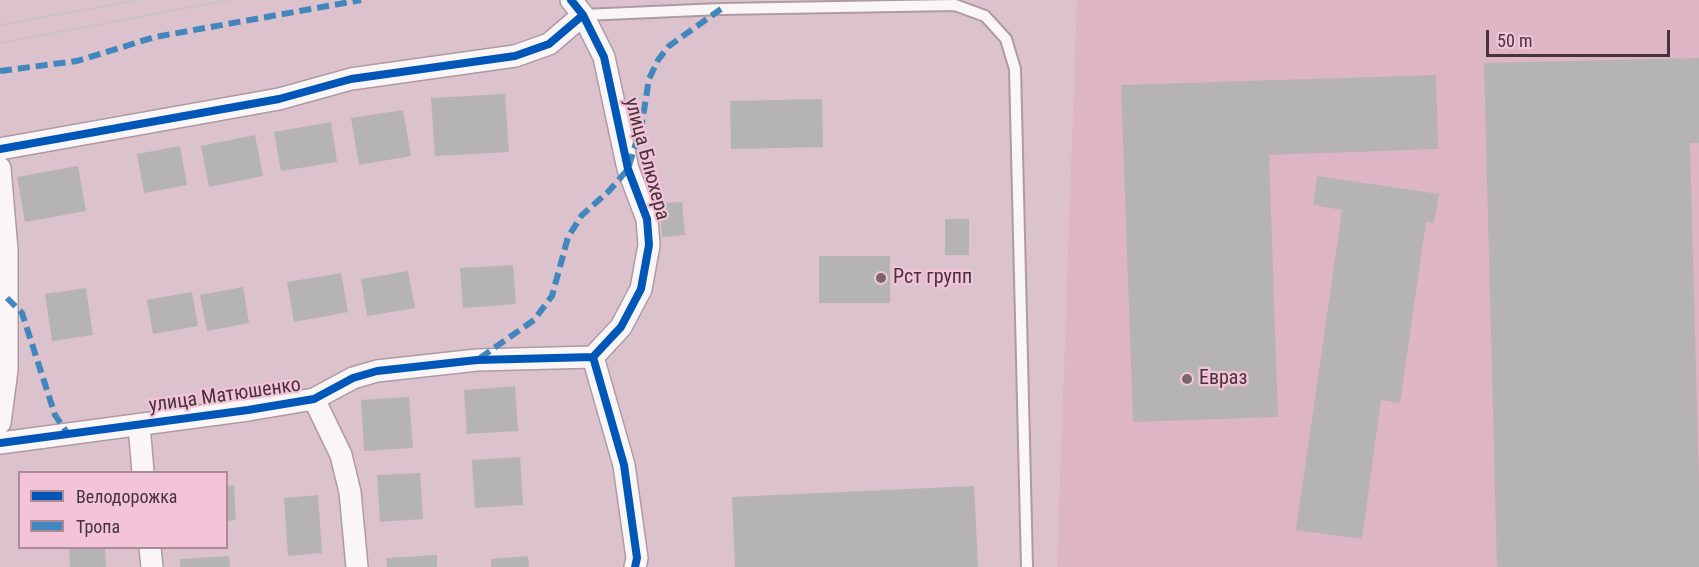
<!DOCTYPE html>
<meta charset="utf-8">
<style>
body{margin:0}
#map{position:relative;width:1699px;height:567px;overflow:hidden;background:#dcc2cc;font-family:"Roboto Condensed",sans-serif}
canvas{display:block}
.legend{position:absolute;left:18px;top:471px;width:210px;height:78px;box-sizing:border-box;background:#f3c4d7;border:2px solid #ae8a99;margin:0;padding:8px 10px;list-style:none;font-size:18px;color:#46333b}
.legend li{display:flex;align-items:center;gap:12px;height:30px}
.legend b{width:30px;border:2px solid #ae8a99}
.scale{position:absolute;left:1486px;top:30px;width:184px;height:27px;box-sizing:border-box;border:3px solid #46333b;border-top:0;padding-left:8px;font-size:18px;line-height:21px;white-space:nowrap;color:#46333b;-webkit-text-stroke:4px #f3c4d7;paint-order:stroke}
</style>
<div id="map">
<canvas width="1699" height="567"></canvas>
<ul class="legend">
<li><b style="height:8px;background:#0057b8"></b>Велодорожка</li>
<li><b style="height:8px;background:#4186bd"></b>Тропа</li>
</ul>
<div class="scale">50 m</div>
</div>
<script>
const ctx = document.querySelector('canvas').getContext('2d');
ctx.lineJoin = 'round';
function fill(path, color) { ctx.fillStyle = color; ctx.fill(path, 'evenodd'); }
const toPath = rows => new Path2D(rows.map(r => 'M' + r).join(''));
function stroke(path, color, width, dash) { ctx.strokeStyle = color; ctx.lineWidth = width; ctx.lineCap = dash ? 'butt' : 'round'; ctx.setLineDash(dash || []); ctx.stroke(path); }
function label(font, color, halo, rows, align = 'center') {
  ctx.font = font + ' "Roboto Condensed",sans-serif'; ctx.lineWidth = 4.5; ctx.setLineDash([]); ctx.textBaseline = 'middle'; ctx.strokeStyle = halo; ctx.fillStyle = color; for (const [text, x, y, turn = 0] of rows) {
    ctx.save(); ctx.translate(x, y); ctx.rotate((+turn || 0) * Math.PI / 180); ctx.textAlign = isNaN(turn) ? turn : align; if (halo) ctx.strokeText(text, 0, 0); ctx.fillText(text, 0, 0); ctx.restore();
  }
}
fill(toPath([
 [1077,0,1699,0,1699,567,1057,567]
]), '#deb5c5');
fill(toPath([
 [1699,58,1699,143,1690,143,1699,484,1699,567,1497,567,1484,63],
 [1436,75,1438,149,1269,155,1278,417,1133,422,1121,85],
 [505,94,509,152,435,156,431,98],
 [822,99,823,147,731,149,730,101],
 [403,110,411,156,359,165,351,118],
 [331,122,337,162,281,171,274,132],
 [255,135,263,176,209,187,201,146],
 [180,146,187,185,144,193,137,154],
 [78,166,86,211,25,222,17,177],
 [1317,176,1439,194,1434,223,1426,222,1400,403,1381,400,1362,539,1296,530,1342,210,1313,205],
 [682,202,685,235,662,237,660,203],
 [945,219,969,219,969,255,945,255],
 [819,256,890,256,890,303,819,303],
 [513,265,516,304,463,308,460,268],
 [408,271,415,308,367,316,361,279],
 [341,273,348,312,294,322,287,282],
 [243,287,249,323,207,331,200,295],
 [86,288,93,335,52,341,45,294],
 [192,292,198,326,153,334,147,300],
 [515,386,518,431,467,434,464,390],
 [409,397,413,448,364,451,361,400],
 [520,457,523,505,475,508,472,460],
 [420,473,423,519,380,522,377,475],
 [234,485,236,520,226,521,226,486],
 [974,486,978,567,735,567,732,497],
 [318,495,322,553,288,556,284,498],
 [69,548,105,548,106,567,70,567],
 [437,555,437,567,387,567,386,558],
 [229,556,230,567,180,567,180,559],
 [528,556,529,567,491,567,491,559]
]), '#b6b3b4');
const lane = toPath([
 [583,15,721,9,955,5,985,16,1006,39,1015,69,1027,567]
]);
const street = toPath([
 [571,0,583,15,604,57,628,169,647,219,649,245,641,289,621,327,593,357,624,465,637,558,635,567],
 [0,149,279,99,351,79,515,56,549,44,583,15],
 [0,168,7,250,7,370,0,423],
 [314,399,341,455,350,492,357,567],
 [139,425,143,472],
 [0,443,248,410,314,399,353,378,377,371,477,360,593,357],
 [150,548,152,567]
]);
stroke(lane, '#ad9aa2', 14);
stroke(street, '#ad9aa2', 24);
stroke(lane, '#faf6f7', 10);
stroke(street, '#faf6f7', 21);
stroke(toPath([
 [0,25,139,0],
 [0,43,229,0]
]), '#c8c2c4', 1.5);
stroke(toPath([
 [0,71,77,61,155,37,361,0],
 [7,298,22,313,55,415,68,434],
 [480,358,534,320,552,296,568,237,582,215,609,191,628,169,642,123,649,79,658,60,669,46,721,9]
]), '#4186bd', 6, [12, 6]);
stroke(toPath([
 [571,0,583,15,604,57,628,169,647,219,649,245,641,289,621,327,593,357,624,465,637,558,635,567],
 [0,149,279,99,351,79,515,56,549,44,583,15],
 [0,443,248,410,314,399,353,378,377,371,477,360,593,357]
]), '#0057b8', 8);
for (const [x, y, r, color] of [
 [881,278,6,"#7a656e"],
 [1187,379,6,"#7a656e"]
]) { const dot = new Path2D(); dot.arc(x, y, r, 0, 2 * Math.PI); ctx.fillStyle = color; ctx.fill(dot); stroke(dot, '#f3c4d7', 2); }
label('20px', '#46333b', '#f3c4d7', [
 ["улица Блюхера",646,159,75],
 ["улица Матюшенко",225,396,-8]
]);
label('20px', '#46333b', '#f3c4d7', [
 ["Рст групп",893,278],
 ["Евраз",1199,379]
], 'left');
</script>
